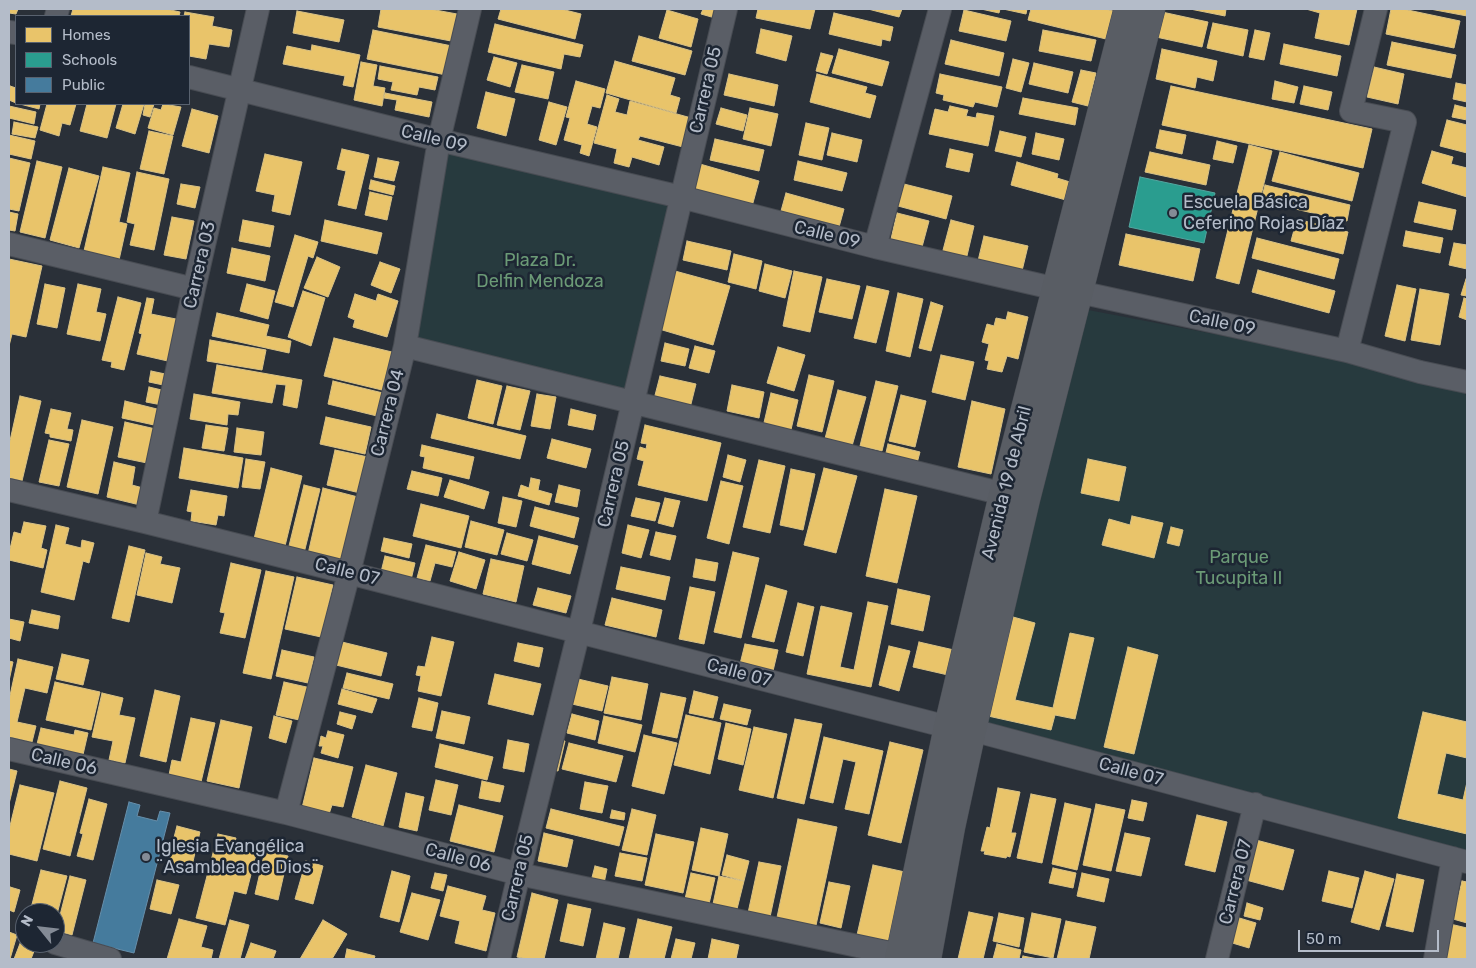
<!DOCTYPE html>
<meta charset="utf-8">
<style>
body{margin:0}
#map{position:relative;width:1476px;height:968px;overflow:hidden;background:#2a3038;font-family:Rubik,sans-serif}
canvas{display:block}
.frame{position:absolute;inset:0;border:10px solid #b4bcc9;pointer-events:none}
.legend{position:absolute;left:15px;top:15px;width:175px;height:90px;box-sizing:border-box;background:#1d2633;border:1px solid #59626f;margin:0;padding:6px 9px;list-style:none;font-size:15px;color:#b4bcc9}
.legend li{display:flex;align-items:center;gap:10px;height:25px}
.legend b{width:25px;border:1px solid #59626f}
.north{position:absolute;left:15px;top:903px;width:50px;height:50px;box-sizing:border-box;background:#1d2633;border:1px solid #59626f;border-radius:50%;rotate:299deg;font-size:14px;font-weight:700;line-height:20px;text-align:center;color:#b4bcc9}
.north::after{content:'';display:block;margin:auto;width:18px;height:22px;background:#848b96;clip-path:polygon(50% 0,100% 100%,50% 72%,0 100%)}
.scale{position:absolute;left:1298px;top:930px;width:141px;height:22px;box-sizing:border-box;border:2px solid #b4bcc9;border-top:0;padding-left:6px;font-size:15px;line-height:18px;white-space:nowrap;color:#b4bcc9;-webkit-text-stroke:4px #1d2633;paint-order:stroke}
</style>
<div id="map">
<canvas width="1476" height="968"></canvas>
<div class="frame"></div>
<ul class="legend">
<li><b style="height:14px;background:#e9c46a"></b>Homes</li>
<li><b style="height:14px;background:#2a9d8f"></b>Schools</li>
<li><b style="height:14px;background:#457b9d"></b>Public</li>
</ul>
<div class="north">N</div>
<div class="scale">50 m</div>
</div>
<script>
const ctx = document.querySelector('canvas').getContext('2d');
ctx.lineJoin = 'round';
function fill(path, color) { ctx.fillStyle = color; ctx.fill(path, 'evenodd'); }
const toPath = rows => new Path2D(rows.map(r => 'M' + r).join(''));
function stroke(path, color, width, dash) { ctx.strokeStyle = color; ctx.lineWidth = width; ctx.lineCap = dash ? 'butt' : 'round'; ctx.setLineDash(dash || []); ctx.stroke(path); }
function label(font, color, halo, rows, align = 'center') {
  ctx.font = font + ' Rubik,sans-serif'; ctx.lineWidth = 5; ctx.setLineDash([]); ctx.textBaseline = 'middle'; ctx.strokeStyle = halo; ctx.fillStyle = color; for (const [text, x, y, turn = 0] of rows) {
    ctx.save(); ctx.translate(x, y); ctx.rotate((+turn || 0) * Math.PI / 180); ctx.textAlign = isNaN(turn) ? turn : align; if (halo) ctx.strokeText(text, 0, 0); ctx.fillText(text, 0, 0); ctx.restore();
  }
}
fill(toPath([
 [439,140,681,197,633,402,405,346],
 [1083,309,1460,381,1467,398,1467,860,948,727]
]), '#273a3e');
const homes = toPath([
 [9,9,18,9,16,14,9,13,9,9],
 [73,9,166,9,180,12,179,16,71,16,73,9],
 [381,9,430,9,457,14,451,41,378,27,381,9],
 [501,9,561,9,581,14,575,39,498,19,501,9],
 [703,9,718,9,715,18,701,14,703,9],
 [758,9,815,9,810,29,756,18,758,9],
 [868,9,902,9,899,17,868,9],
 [981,9,1000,9,999,13,981,9],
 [1003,9,1027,9,1026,14,1003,9],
 [1031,9,1105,9,1113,11,1106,39,1028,20,1031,9],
 [1190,9,1226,9,1225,16,1190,9],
 [1306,9,1357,9,1349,45,1315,38,1320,13,1306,9],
 [1391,9,1403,9,1460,21,1454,48,1386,34,1391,9],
 [1430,9,1467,9,1467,16,1430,9],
 [667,10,698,19,691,47,659,38,667,10],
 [964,10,1011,21,1006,41,959,31,964,10],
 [297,11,344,20,339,42,293,33,297,11],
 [185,12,214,17,212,26,232,30,229,47,209,44,206,59,189,56,189,16,184,16,185,12],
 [1162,12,1208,22,1202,47,1156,37,1162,12],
 [834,13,893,27,890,41,882,39,881,46,829,34,834,13],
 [1213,23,1248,30,1243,56,1207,48,1213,23],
 [495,24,583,45,580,57,564,54,561,69,488,52,495,24],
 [761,29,792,36,786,61,756,53,761,29],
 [373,30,452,46,446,75,367,59,373,30],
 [1043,30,1096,40,1091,61,1039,51,1043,30],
 [1255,30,1270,33,1264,60,1249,57,1255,30],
 [639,36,692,51,685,75,632,61,639,36],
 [951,40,1004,53,999,76,945,64,951,40],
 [1392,42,1456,55,1451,78,1387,65,1392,42],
 [1284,44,1341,56,1337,76,1280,64,1284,44],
 [312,45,360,55,353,87,343,85,345,76,283,64,287,46,311,51,312,45],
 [839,49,889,62,882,86,832,73,839,49],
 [1162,49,1217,61,1213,81,1197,77,1195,88,1156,79,1162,49],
 [821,53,833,56,827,74,816,71,821,53],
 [494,57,517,63,510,87,487,80,494,57],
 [1013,59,1029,63,1021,92,1006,88,1013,59],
 [615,61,675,78,670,95,680,98,676,113,606,93,615,61],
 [361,62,377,65,373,86,385,88,382,106,354,100,361,62],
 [1034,63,1073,72,1068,93,1029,84,1034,63],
 [522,65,554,72,548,99,515,92,522,65],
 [380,66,438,77,435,90,419,87,417,95,391,90,393,82,378,79,380,66],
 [1374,67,1404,74,1398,104,1367,97,1374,67],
 [1081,70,1096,73,1088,106,1072,102,1081,70],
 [729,74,778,85,774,106,724,95,729,74],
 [817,74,867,87,865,93,876,96,870,118,810,102,817,74],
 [940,74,1002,87,997,107,975,102,973,107,943,100,944,95,936,93,940,74],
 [576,81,605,89,600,108,592,106,587,124,597,127,589,156,580,153,582,145,564,140,570,118,566,117,576,81],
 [1275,81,1298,87,1294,103,1272,99,1275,81],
 [1456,83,1467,85,1467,102,1453,99,1456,83],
 [10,86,16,88,16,103,9,100,10,86],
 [1171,86,1372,129,1363,168,1162,125,1171,86],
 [1304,86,1332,92,1328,110,1300,104,1304,86],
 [486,92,515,99,506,136,477,128,486,92],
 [385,93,432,102,429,117,395,110,397,100,384,98,385,93],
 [607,95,619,99,615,112,627,115,630,101,695,119,687,148,640,136,638,140,664,147,659,165,632,157,629,167,614,163,617,149,594,143,607,95],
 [1023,98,1078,108,1075,125,1019,114,1023,98],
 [549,102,567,107,556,145,539,140,549,102],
 [20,104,40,104,39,109,20,104],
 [47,104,76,104,70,125,62,123,59,136,40,130,47,104],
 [87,104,116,104,107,138,80,131,87,104],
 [123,104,144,104,135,134,116,128,123,104],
 [145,104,154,104,150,117,143,115,145,104],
 [163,104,181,107,173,135,148,128,154,108,161,110,163,104],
 [1455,105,1467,108,1467,120,1452,117,1455,105],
 [9,106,36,112,34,124,9,118,9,106],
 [950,106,968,110,966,116,976,118,977,113,994,116,988,146,929,134,935,109,948,112,950,106],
 [721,108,747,115,743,131,716,124,721,108],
 [750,108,778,114,771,146,743,139,750,108],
 [192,109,218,116,209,153,182,146,192,109],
 [1447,120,1467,125,1467,153,1440,146,1447,120],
 [14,122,38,127,35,138,12,134,14,122],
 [806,123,829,128,822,160,799,155,806,123],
 [1160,130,1186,135,1182,154,1156,148,1160,130],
 [149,131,173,136,164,174,140,169,149,131],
 [1000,131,1026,137,1021,157,995,151,1000,131],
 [832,133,862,140,857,162,827,155,832,133],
 [1036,133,1064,139,1059,160,1032,154,1036,133],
 [9,135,35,141,31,159,9,154,9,135],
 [715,139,764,150,759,171,710,160,715,139],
 [1217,141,1237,146,1233,163,1213,159,1217,141],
 [1249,145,1272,151,1239,284,1216,278,1249,145],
 [342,149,369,155,356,209,338,205,346,171,337,169,342,149],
 [950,149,973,154,969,172,946,167,950,149],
 [1432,151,1453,157,1451,164,1467,168,1467,197,1422,183,1432,151],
 [1150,152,1210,165,1206,185,1145,172,1150,152],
 [1280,152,1359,173,1352,201,1272,181,1280,152],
 [265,154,302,162,290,215,272,211,275,195,256,191,265,154],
 [9,158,30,163,19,211,9,209,9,158],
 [378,158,399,162,394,181,374,177,378,158],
 [37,161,62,167,45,238,20,232,37,161],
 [798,161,847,173,842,191,794,180,798,161],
 [1017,162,1058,174,1057,178,1070,182,1066,200,1011,185,1017,162],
 [700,164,759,181,751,210,692,194,700,164],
 [103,167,130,173,119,222,127,224,119,260,84,251,103,167],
 [69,168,99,176,79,248,50,240,69,168],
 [137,172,169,179,154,250,130,245,135,224,127,222,137,172],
 [371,180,395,186,393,195,369,189,371,180],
 [181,184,200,187,195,208,177,204,181,184],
 [904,184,952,196,946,219,898,206,904,184],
 [1265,185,1350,205,1347,221,1261,201,1265,185],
 [370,192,392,197,387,220,365,215,370,192],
 [786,193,844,209,839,227,781,211,786,193],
 [1419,202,1456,210,1452,230,1414,222,1419,202],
 [9,212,18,214,15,231,9,230,9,212],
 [897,213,929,221,922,247,891,239,897,213],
 [172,217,194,221,186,259,164,255,172,217],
 [1297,219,1348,232,1343,254,1291,241,1297,219],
 [243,220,274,226,270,247,239,241,243,220],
 [325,220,382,233,377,254,321,241,325,220],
 [951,220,974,226,966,260,942,254,951,220],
 [1406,231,1443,238,1440,253,1403,246,1406,231],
 [1126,234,1200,249,1193,281,1119,265,1126,234],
 [295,235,318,242,313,258,308,256,293,307,275,302,295,235],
 [984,236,1028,246,1021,275,977,265,984,236],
 [1257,238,1339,259,1334,279,1252,258,1257,238],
 [687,241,731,251,727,270,683,260,687,241],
 [1454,243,1467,245,1467,269,1449,265,1454,243],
 [232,248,270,256,265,281,227,273,232,248],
 [734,254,762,261,756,289,728,282,734,254],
 [317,257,340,267,328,297,304,288,317,257],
 [9,259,42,266,26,337,12,334,9,346,9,259],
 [380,262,400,269,391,293,371,285,380,262],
 [765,264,792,271,785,298,759,291,765,264],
 [1258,270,1335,291,1329,313,1252,292,1258,270],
 [675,271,730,286,713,345,659,329,675,271],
 [794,271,822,277,810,332,783,326,794,271],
 [827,279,860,286,852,319,819,312,827,279],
 [1466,279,1467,279,1467,296,1461,295,1466,279],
 [45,284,65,288,57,328,37,324,45,284],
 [78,284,101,289,96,312,106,314,100,341,67,334,78,284],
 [247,284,275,291,268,319,240,311,247,284],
 [1397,285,1416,289,1405,341,1385,336,1397,285],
 [867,286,889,291,876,343,854,338,867,286],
 [1420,289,1449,294,1440,345,1411,340,1420,289],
 [303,291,325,298,311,346,288,337,303,291],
 [898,293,923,299,910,357,886,351,898,293],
 [355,294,376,301,378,294,398,301,387,337,353,327,355,320,348,317,355,294],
 [118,297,141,303,124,370,111,367,112,362,102,360,118,297],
 [147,298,154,299,151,314,181,320,172,362,137,354,142,334,139,333,147,298],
 [1464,298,1467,299,1467,320,1459,317,1464,298],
 [931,302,943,306,931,351,919,348,931,302],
 [1008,312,1028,317,1018,359,1007,356,1002,372,987,369,989,361,985,360,989,344,982,342,987,324,994,326,996,318,1006,320,1008,312],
 [217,313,269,325,266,336,291,341,289,353,212,336,217,313],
 [334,338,392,352,382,390,324,376,334,338],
 [210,340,266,350,262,370,207,361,210,340],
 [665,343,689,349,685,366,661,361,665,343],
 [695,346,715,351,709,373,689,368,695,346],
 [778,347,805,355,794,391,767,383,778,347],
 [941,355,974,362,965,400,932,392,941,355],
 [217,365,302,380,297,408,283,405,286,385,276,384,272,403,212,393,217,365],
 [151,371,170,375,168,386,149,382,151,371],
 [809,375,834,381,822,432,797,426,809,375],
 [660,376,696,384,689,412,653,403,660,376],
 [477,380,502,386,493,424,468,418,477,380],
 [333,381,383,393,377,416,328,404,333,381],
 [876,381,898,386,882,451,860,446,876,381],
 [732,385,764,392,759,418,727,411,732,385],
 [507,386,530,391,520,430,497,425,507,386],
 [149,387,166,391,162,405,146,402,149,387],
 [838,390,866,397,850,453,823,446,838,390],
 [771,393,798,400,789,438,762,431,771,393],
 [194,394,240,402,238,415,228,414,227,425,190,419,194,394],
 [537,394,556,397,550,429,531,426,537,394],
 [901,395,926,401,915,447,889,441,901,395],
 [20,396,41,401,22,481,9,478,9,445,20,396],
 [125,401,157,409,154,425,122,418,125,401],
 [972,401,1005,409,991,474,958,467,972,401],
 [51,409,71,413,67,429,73,430,71,441,50,437,50,434,45,433,51,409],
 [571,409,596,415,593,430,568,425,571,409],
 [437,414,526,436,520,459,431,438,437,414],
 [326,417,371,427,365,454,320,444,326,417],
 [82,420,113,427,98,494,67,487,82,420],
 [125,422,160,430,152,464,118,457,125,422],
 [206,425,228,428,224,451,202,448,206,425],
 [645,425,721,443,707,501,638,485,644,461,637,459,640,447,646,449,647,444,641,443,645,425],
 [237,428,264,432,261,455,234,452,237,428],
 [552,439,591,449,586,468,547,458,552,439],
 [49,440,69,444,59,486,39,482,49,440],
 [888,444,920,452,913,478,882,470,888,444],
 [422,445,474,457,469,479,423,468,425,457,420,456,422,445],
 [184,448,243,458,238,488,179,478,184,448],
 [335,450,368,457,360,493,327,485,335,450],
 [728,455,746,460,740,482,723,477,728,455],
 [246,459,265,462,260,489,242,487,246,459],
 [1088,459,1126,467,1119,501,1081,493,1088,459],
 [759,460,785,466,770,533,743,527,759,460],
 [114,462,135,467,132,485,143,488,140,505,107,497,114,462],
 [271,468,302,476,285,546,254,539,271,468],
 [824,468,857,476,836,553,804,545,824,468],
 [791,469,815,474,803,530,780,525,791,469],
 [412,471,442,478,438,496,407,489,412,471],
 [531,478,540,480,538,490,552,494,549,505,518,496,521,485,529,488,531,478],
 [450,480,489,492,484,509,444,497,450,480],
 [721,481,743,486,729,544,707,538,721,481],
 [304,485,320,489,304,553,288,550,304,485],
 [559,485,580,490,577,507,555,502,559,485],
 [323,488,358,497,342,562,308,554,323,488],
 [885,489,917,496,897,583,866,576,885,489],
 [191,490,227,496,224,516,218,515,216,525,191,521,192,512,187,511,191,490],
 [503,497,522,501,516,527,498,523,503,497],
 [636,498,660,503,655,521,631,516,636,498],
 [665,498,680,501,673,527,658,523,665,498],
 [421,504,469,516,461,548,413,536,421,504],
 [535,507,579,518,574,538,530,526,535,507],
 [1132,516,1163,523,1154,558,1102,545,1109,519,1130,525,1132,516],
 [471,521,504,530,497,555,465,547,471,521],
 [24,522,46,526,41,548,47,550,43,568,9,560,9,553,14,532,21,534,24,522],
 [56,525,69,528,65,544,81,548,82,540,94,543,89,563,83,561,74,600,41,592,56,525],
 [628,525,649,530,641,558,622,553,628,525],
 [1171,527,1183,530,1179,546,1167,543,1171,527],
 [656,532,676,536,670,560,650,555,656,532],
 [507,533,533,540,527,561,501,554,507,533],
 [539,536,578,546,570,574,532,564,539,536],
 [384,538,412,544,409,558,381,551,384,538],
 [426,545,456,552,452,567,435,563,430,581,417,578,426,545],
 [129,546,145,550,129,622,112,618,129,546],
 [459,552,485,560,476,589,450,581,459,552],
 [733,552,759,558,741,638,714,632,733,552],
 [146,553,162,557,160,564,180,568,172,603,137,595,146,553],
 [385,556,415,563,411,580,381,572,385,556],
 [491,559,524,566,516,602,483,594,491,559],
 [696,559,718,563,715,581,693,577,696,559],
 [231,563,261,570,245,638,220,633,225,613,220,612,231,563],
 [621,567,670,577,665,600,616,589,621,567],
 [266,571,294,577,271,679,243,673,266,571],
 [297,577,333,585,321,637,285,629,297,577],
 [766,585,787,591,774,642,752,637,766,585],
 [690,587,715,592,704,644,679,639,690,587],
 [538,588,571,596,566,613,533,605,538,588],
 [898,589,930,596,923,631,891,624,898,589],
 [612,598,662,610,656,637,605,625,612,598],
 [868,602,888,606,871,687,807,674,821,606,852,613,840,667,854,670,868,602],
 [798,603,814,607,803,656,786,652,798,603],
 [32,610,60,616,58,629,29,623,32,610],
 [1013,617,1035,623,1015,700,1053,708,1070,633,1094,638,1075,719,1055,715,1051,730,988,716,1013,617],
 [9,619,24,622,20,641,9,638,9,619],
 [432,637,454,642,441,696,418,691,421,676,416,675,418,666,425,667,432,637],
 [342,642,387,653,381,676,336,665,342,642],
 [919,642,954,650,948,675,913,667,919,642],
 [518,643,543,648,539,667,514,661,518,643],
 [745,644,778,650,773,671,740,664,745,644],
 [889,646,910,651,899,691,879,685,889,646],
 [1128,647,1158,655,1134,754,1104,747,1128,647],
 [282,650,314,657,308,683,276,676,282,650],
 [62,654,89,660,83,685,56,679,62,654],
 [18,659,53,667,47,693,25,688,17,722,36,726,32,742,9,737,9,700,18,659],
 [9,661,13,662,9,681,9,661],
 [347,673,393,684,389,699,343,688,347,673],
 [495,674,541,684,533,715,488,704,495,674],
 [612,677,648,684,641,720,604,713,612,677],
 [578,679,608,686,602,711,572,704,578,679],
 [55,682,100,692,91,730,46,720,55,682],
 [284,682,311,688,304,721,276,715,284,682],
 [342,689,377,699,372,713,338,704,342,689],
 [155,690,180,696,166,762,140,756,155,690],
 [694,691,718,697,713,718,689,713,694,691],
 [102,693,123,698,119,715,135,718,125,763,109,760,113,741,92,737,102,693],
 [661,693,686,698,677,738,652,733,661,693],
 [419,698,438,703,432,731,412,727,419,698],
 [724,704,751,710,747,725,720,719,724,704],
 [442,711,470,717,464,744,436,738,442,711],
 [340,712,356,716,352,729,337,724,340,712],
 [1423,712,1467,722,1467,758,1446,753,1437,794,1463,800,1467,782,1467,834,1398,818,1423,712],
 [572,714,599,721,595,740,567,733,572,714],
 [686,715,721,723,710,774,674,765,686,715],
 [274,716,292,721,286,743,269,738,274,716],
 [604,716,642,725,635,752,598,743,604,716],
 [191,718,215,723,201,782,169,775,172,760,181,762,191,718],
 [795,719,822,724,804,804,777,798,795,719],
 [221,720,252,727,239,788,207,781,221,720],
 [726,723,751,729,743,765,718,759,726,723],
 [754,727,787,734,773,798,739,790,754,727],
 [41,728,74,735,75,730,88,733,82,759,36,748,41,728],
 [328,731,344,735,338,758,321,753,323,746,319,746,321,736,326,738,328,731],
 [644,735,677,743,664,794,632,786,644,735],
 [824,737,883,751,869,814,845,809,856,762,843,759,833,803,810,798,824,737],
 [554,739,565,741,558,771,546,768,554,739],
 [508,740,529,744,524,772,503,768,508,740],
 [890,742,923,750,901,843,868,835,890,742],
 [569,743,623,756,616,782,562,769,569,743],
 [440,744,493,757,487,780,435,767,440,744],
 [314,758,353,767,343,807,332,805,329,814,302,808,314,758],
 [366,765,397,773,383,826,352,817,366,765],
 [9,769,17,771,9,804,9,769],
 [436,780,458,785,451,815,429,810,436,780],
 [60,781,87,788,70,856,43,849,60,781],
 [482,781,504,786,500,802,479,798,482,781],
 [585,782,608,786,602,813,580,809,585,782],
 [20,785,54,793,37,861,9,854,9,830,20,785],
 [998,788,1020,792,1011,833,1016,833,1010,857,1007,856,1006,858,984,854,985,851,981,851,987,827,990,828,998,788],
 [406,793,424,797,417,831,399,827,406,793],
 [1031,794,1056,799,1042,863,1017,858,1031,794],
 [89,799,107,804,93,860,77,856,83,834,80,833,89,799],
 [1132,800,1147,803,1143,821,1128,818,1132,800],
 [1065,803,1091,809,1077,870,1052,864,1065,803],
 [1096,804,1125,810,1111,871,1083,865,1096,804],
 [459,805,503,816,494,852,450,841,459,805],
 [551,809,624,827,619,846,546,828,551,809],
 [632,809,656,815,647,855,622,850,632,809],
 [612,810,625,813,624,820,610,818,612,810],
 [1197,815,1227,822,1215,872,1185,865,1197,815],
 [798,819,837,827,815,930,776,922,798,819],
 [177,826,200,832,190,874,166,868,177,826],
 [701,828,728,834,719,876,692,870,701,828],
 [544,833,573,840,567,867,538,861,544,833],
 [1125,833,1150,838,1141,876,1116,871,1125,833],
 [218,834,236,838,234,846,257,851,246,894,234,891,225,925,196,918,218,834],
 [656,834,694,842,683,893,645,885,656,834],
 [1256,840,1294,850,1283,890,1246,880,1256,840],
 [265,851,288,856,278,900,255,894,265,851],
 [620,853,647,858,642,881,615,876,620,853],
 [727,855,749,861,744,881,722,875,727,855],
 [306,861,323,866,313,904,295,899,306,861],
 [759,862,781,866,770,917,748,913,759,862],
 [873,865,905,872,889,942,857,935,873,865],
 [595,866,607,869,603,888,590,885,595,866],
 [1053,868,1076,873,1073,888,1049,883,1053,868],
 [41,870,67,876,56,918,55,918,55,913,30,912,41,870],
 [392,871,410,876,399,922,380,917,392,871],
 [1329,871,1359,878,1352,908,1322,901,1329,871],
 [1365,871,1394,879,1379,930,1351,922,1365,871],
 [435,873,447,875,443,891,431,888,435,873],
 [691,873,715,878,709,904,685,899,691,873],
 [1082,873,1109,879,1104,902,1077,896,1082,873],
 [1397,874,1424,880,1413,932,1386,926,1397,874],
 [70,876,86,880,72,935,56,931,70,876],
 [719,876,744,881,737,909,713,904,719,876],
 [157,880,179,885,171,914,150,909,157,880],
 [1462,881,1467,882,1467,923,1453,919,1462,881],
 [829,882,850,886,841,928,820,923,829,882],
 [448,886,486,896,482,910,495,913,486,951,455,943,460,921,440,916,448,886],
 [10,887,20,890,14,912,9,910,10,887],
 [412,893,440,900,428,940,400,932,412,893],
 [532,893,558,900,544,959,528,959,517,957,532,893],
 [1247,903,1263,908,1260,920,1244,916,1247,903],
 [568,904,591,909,583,946,560,941,568,904],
 [969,912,993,917,983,959,958,959,969,912],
 [999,913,1024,918,1019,947,993,941,999,913],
 [1032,913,1061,919,1053,958,1024,952,1032,913],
 [1236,917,1256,923,1249,948,1229,942,1236,917],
 [179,919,207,926,201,947,213,950,211,959,167,959,179,919],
 [638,919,672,927,664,959,629,959,638,919],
 [230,920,249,925,240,959,219,959,230,920],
 [323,920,347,934,332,959,300,959,323,920],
 [1066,921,1096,927,1089,959,1057,959,1066,921],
 [604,923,625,928,618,959,596,959,604,923],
 [1450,924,1467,928,1467,959,1442,959,1450,924],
 [9,932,17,935,10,959,9,959,9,932],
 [676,939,695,943,691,959,671,959,676,939],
 [712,939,739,945,736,959,708,959,712,939],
 [21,941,36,946,31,959,14,959,21,941],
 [251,943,276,951,273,959,245,959,251,943],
 [997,944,1021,950,1019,959,993,959,997,944],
 [347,949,375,956,374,959,345,959,347,949],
 [1023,956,1038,959,1022,959,1023,956]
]);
fill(homes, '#e9c46a');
stroke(homes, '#d9c286', 1);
const schools = toPath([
 [1140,177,1215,193,1204,243,1129,227,1140,177]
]);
fill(schools, '#2a9d8f');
stroke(schools, '#53a6a0', 1);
const public = toPath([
 [129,802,140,805,137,816,157,821,160,811,170,813,134,953,93,943,129,802]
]);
fill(public, '#457b9d');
stroke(public, '#668eaa', 1);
const street = toPath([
 [56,16,58,9],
 [9,32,16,33],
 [189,77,439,140,681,197,875,247,1057,289,1079,292,1347,351,1420,372,1467,382],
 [9,244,194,289],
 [875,247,940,9],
 [405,346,1020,498],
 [1347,351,1405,122,1351,111,1376,9],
 [9,490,145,522,349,573,948,727,972,730,1467,862],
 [145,522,194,289,258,9],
 [9,749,286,813,519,874,900,955,908,959],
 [286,813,349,573,405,346,439,140,470,9],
 [55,943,110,959],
 [499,959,519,874,579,631,726,9],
 [1217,959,1255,804],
 [1435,959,1453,858]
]);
const secondary = toPath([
 [899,959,948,727,1003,495,1128,9],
 [927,959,951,827,972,730,1026,499,1151,9]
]);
stroke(street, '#484c53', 24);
stroke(secondary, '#484c53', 29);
stroke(street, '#5a5e66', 22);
stroke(secondary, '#595d64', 28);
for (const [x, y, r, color] of [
 [1173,213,5,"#848b96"],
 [146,857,5,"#848b96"]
]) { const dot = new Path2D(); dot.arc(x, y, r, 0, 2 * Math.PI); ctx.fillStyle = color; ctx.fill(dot); stroke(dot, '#1d2633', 2); }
label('18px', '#b4bcc9', '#1d2633', [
 ["Carrera 05",706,90,-77],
 ["Calle 09",434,139,14],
 ["Calle 09",827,235,14],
 ["Carrera 03",200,265,-77],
 ["Calle 09",1222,323,12],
 ["Carrera 04",388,413,-76],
 ["Avenida 19 de Abril",1007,483,-76],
 ["Carrera 05",614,484,-77],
 ["Calle 07",347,572,14],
 ["Calle 07",739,673,15],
 ["Calle 06",64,762,13],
 ["Calle 07",1131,772,15],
 ["Calle 06",458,858,15],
 ["Carrera 05",518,878,-77],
 ["Carrera 07",1236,882,-76]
]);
label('18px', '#b4bcc9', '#1d2633', [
 ["Escuela Básica",1183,203],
 ["Ceferino Rojas Díaz",1183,224],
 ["Iglesia Evangélica",156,847],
 ["¨Asamblea de Dios¨",156,868]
], 'left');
label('18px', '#6b9a76', '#1d2633', [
 ["Plaza Dr.",540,261],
 ["Delfin Mendoza",540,282],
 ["Parque",1239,558],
 ["Tucupita II",1239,579]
]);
</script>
